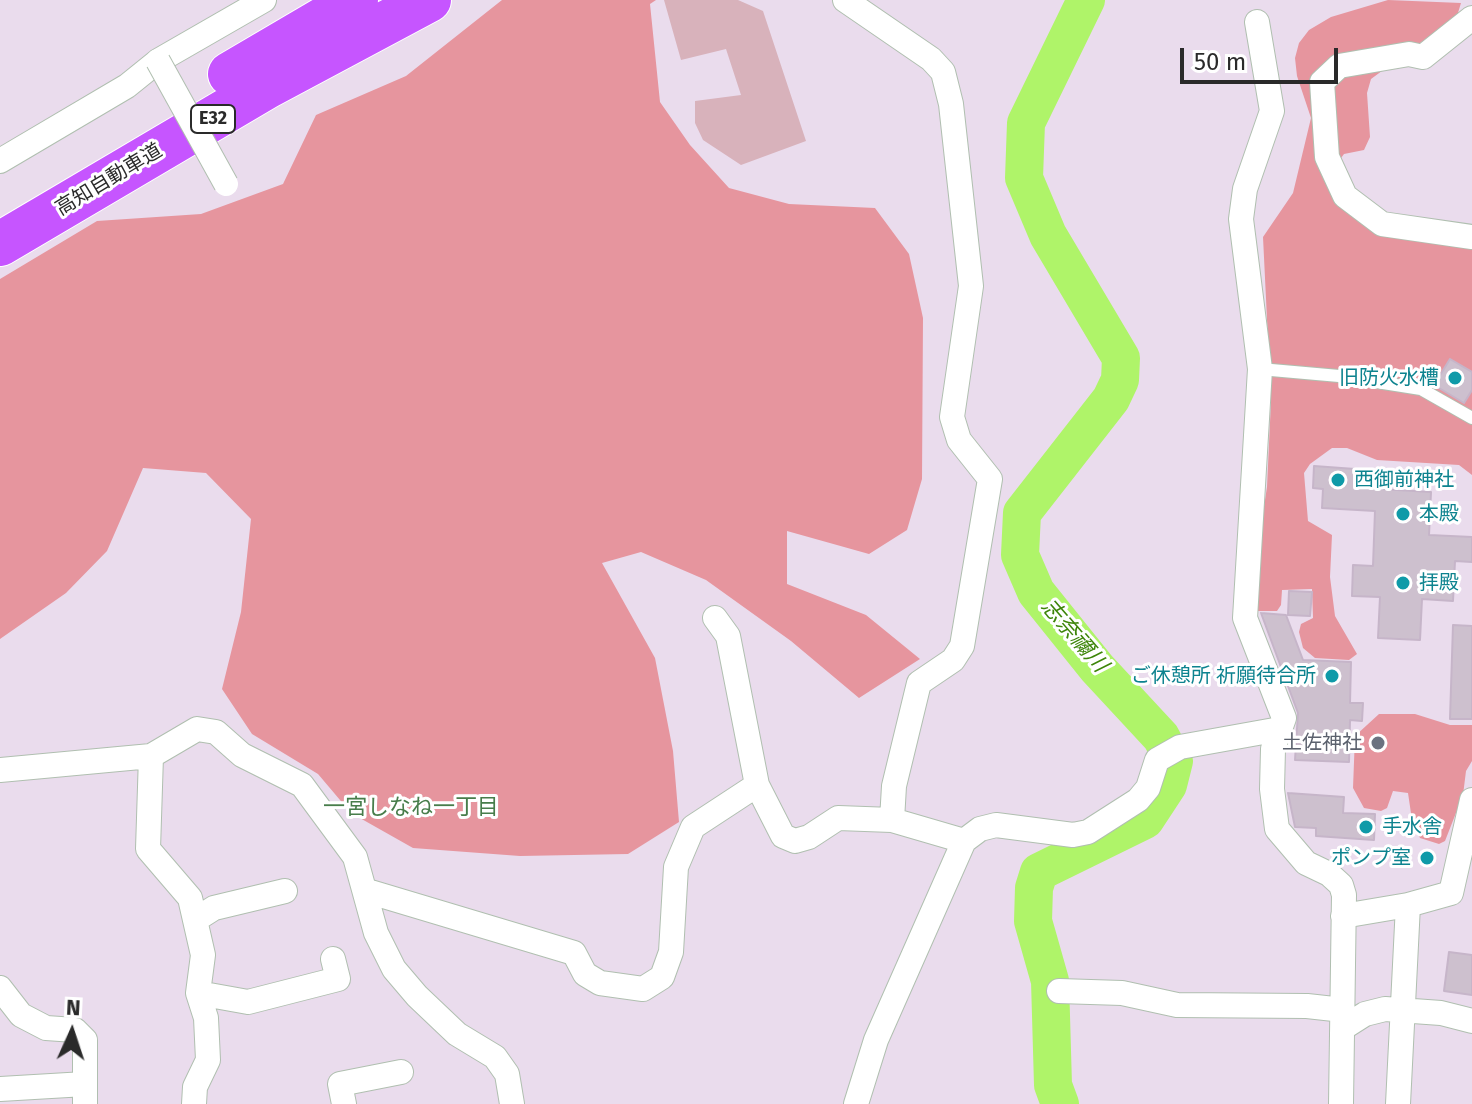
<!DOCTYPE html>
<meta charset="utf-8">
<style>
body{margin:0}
#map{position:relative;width:1472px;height:1104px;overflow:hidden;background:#eadced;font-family:"Fira Sans",sans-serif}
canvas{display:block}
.north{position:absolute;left:32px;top:992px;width:80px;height:80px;-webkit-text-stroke:6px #fff;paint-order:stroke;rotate:3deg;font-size:22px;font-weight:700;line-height:32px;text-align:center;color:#2a2a2a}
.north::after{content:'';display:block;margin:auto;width:28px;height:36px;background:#2a2a2a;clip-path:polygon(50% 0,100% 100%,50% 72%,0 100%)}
.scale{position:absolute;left:1180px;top:48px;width:158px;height:36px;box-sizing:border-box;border:4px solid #2a2a2a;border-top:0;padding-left:10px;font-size:24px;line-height:28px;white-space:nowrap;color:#2a2a2a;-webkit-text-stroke:6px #fff;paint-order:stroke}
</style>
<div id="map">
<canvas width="1472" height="1104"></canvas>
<div class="north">N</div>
<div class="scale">50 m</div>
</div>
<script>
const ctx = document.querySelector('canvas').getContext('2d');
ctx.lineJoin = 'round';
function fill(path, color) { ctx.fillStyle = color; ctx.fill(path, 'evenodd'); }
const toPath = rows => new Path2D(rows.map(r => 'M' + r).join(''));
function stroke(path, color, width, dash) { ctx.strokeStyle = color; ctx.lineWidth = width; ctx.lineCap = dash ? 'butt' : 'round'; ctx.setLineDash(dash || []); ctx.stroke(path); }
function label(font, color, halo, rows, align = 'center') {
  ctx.font = font + ' "Fira Sans","Noto Sans JP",sans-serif'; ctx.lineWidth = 6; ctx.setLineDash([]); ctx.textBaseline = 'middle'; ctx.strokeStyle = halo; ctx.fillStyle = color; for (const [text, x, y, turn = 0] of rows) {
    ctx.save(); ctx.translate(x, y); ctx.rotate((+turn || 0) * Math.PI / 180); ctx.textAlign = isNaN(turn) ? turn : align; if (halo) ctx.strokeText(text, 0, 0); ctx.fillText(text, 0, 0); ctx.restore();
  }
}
fill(toPath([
 [502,0,656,0,650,4,660,102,690,145,729,188,789,204,875,208,909,254,923,318,922,479,907,530,869,554,787,531,787,584,866,615,920,659,859,698,791,641,706,580,641,552,602,563,655,658,673,751,679,822,628,854,520,856,413,848,351,813,318,774,252,734,222,689,241,612,251,519,206,473,143,468,107,551,66,593,0,639,0,279,97,221,201,214,283,184,316,115,406,76],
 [1388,0,1461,3,1457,16,1371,79,1367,93,1370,137,1364,150,1344,154,1338,162,1341,178,1369,209,1472,229,1472,475,1459,465,1377,460,1347,448,1332,448,1310,464,1304,473,1308,521,1332,535,1330,577,1335,616,1357,654,1349,660,1315,658,1303,648,1299,632,1301,624,1313,618,1312,589,1282,590,1281,605,1277,611,1258,611,1255,605,1256,558,1267,487,1271,401,1263,237,1293,193,1311,118,1297,76,1295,58,1299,43,1309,30,1331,17],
 [1379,714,1415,714,1450,725,1472,725,1472,761,1466,771,1463,795,1445,841,1439,844,1420,838,1412,820,1408,793,1393,791,1387,808,1381,811,1364,808,1353,788,1355,736]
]), '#e6959e');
fill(toPath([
 [664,0,738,0,763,11,806,141,741,165,703,140,695,123,695,101,741,95,726,49,681,60]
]), '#d8b2bb');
stroke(toPath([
 [1060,1104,1053,1085,1050,981,1033,921,1034,888,1039,872,1145,820,1168,785,1174,761,1161,737,1097,668,1036,592,1020,555,1022,513,1111,399,1120,380,1121,358,1048,235,1024,178,1026,123,1086,0]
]), '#aff469', 38);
const building = toPath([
 [1450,359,1472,372,1472,390,1464,403,1434,385,1450,359],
 [1314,466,1355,469,1354,478,1362,478,1362,488,1431,492,1429,535,1472,537,1472,562,1455,561,1453,601,1422,599,1420,640,1378,638,1380,597,1352,596,1353,565,1373,566,1375,511,1322,508,1323,489,1313,488,1314,466],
 [1289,591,1312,592,1310,616,1288,615,1289,591],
 [1261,613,1286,615,1303,660,1351,662,1350,703,1363,703,1362,721,1350,720,1349,762,1295,760,1298,713,1261,613],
 [1453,625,1472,626,1472,719,1450,719,1453,625],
 [1288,793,1344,797,1343,813,1375,814,1374,840,1316,836,1316,828,1295,827,1288,793],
 [1449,952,1472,955,1472,995,1444,991,1449,952]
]);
fill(building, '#cdc0ce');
stroke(building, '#c6b5c9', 2);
const service = toPath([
 [1260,369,1339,376,1421,389,1472,418]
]);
const minor = toPath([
 [845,0,931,59,943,72,951,104,971,286,952,417,959,440,990,479,962,646,953,660,919,683,894,786,892,820,964,841],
 [1472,18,1423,57,1409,54,1339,66,1322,82,1327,157,1345,196,1382,224,1472,237],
 [1257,22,1272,111,1245,189,1241,219,1260,369,1245,618,1284,718,1273,749,1272,789,1277,829,1306,863,1329,874,1341,885,1344,895,1341,1104],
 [0,161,127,86,158,61,264,0],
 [715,618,728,636,757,785,783,836,795,841,809,837,838,818,892,820],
 [151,756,148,849,190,898,203,955,198,993,206,1018,208,1060,195,1087,194,1104],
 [0,770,151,756,197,729,216,732,242,755,302,785,355,857,376,933,394,969,417,996,457,1034,495,1057,507,1074,512,1104],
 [367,891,574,953,585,974,600,983,643,989,662,977,671,952,676,867,693,827,757,785],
 [1343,916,1408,905,1451,893,1472,800],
 [195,920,214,908,285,891],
 [0,988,21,1015,46,1028,75,1030,85,1040,85,1104],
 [1059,991,1122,993,1177,1005,1307,1006,1343,1010],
 [198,993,248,1002,338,979,333,959],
 [1343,1028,1365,1014,1385,1009,1441,1013,1472,1021],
 [0,1089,85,1084],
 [344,1104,340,1084,401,1072],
 [856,1104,876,1040,964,841,980,829,996,825,1073,835,1088,832,1138,800,1148,788,1157,760,1180,747,1280,729],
 [1398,1104,1408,905]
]);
const motorway = toPath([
 [230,74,356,0],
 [0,244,268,86,429,0]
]);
stroke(service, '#b0bfb0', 14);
stroke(minor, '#b0bfb0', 26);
stroke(motorway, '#fff', 46);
stroke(service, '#fff', 12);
stroke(minor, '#fff', 24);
stroke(motorway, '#c655ff', 44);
const minorBridge = toPath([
 [158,61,226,184]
]);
stroke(minorBridge, '#b0bfb0', 26, []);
stroke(minorBridge, '#fff', 24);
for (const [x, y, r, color] of [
 [1455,378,8,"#0f9aa8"],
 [1338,480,8,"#0f9aa8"],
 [1403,514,8,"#0f9aa8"],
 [1403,583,8,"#0f9aa8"],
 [1332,676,8,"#0f9aa8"],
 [1378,743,8,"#6b7280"],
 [1366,827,8,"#0f9aa8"],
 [1427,858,8,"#0f9aa8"]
]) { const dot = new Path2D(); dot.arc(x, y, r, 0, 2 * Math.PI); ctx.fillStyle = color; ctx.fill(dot); stroke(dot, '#fff', 3); }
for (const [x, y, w] of [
 [213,119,44]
]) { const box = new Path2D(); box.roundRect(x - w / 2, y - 14, w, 28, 6); ctx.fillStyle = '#fff'; ctx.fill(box); stroke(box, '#2a2a2a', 2); }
label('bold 18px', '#2a2a2a', null, [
 ["E32",213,119]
]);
label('20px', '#2a2a2a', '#fff', [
 ["高知自動車道",109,180,-31]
]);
label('20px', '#0d838f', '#fff', [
 ["旧防火水槽",1439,378,"right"],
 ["西御前神社",1354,480],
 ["本殿",1419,514],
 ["拝殿",1419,583],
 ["ご休憩所 祈願待合所",1316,676,"right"],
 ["手水舎",1382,827],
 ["ポンプ室",1411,858,"right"]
], 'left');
label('20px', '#5b616d', '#fff', [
 ["土佐神社",1362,743]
], 'right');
label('italic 22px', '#3d8509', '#fff', [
 ["志奈禰川",1074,636,49]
]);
label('22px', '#487d4b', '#fff', [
 ["一宮しなね一丁目",411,808]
]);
</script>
